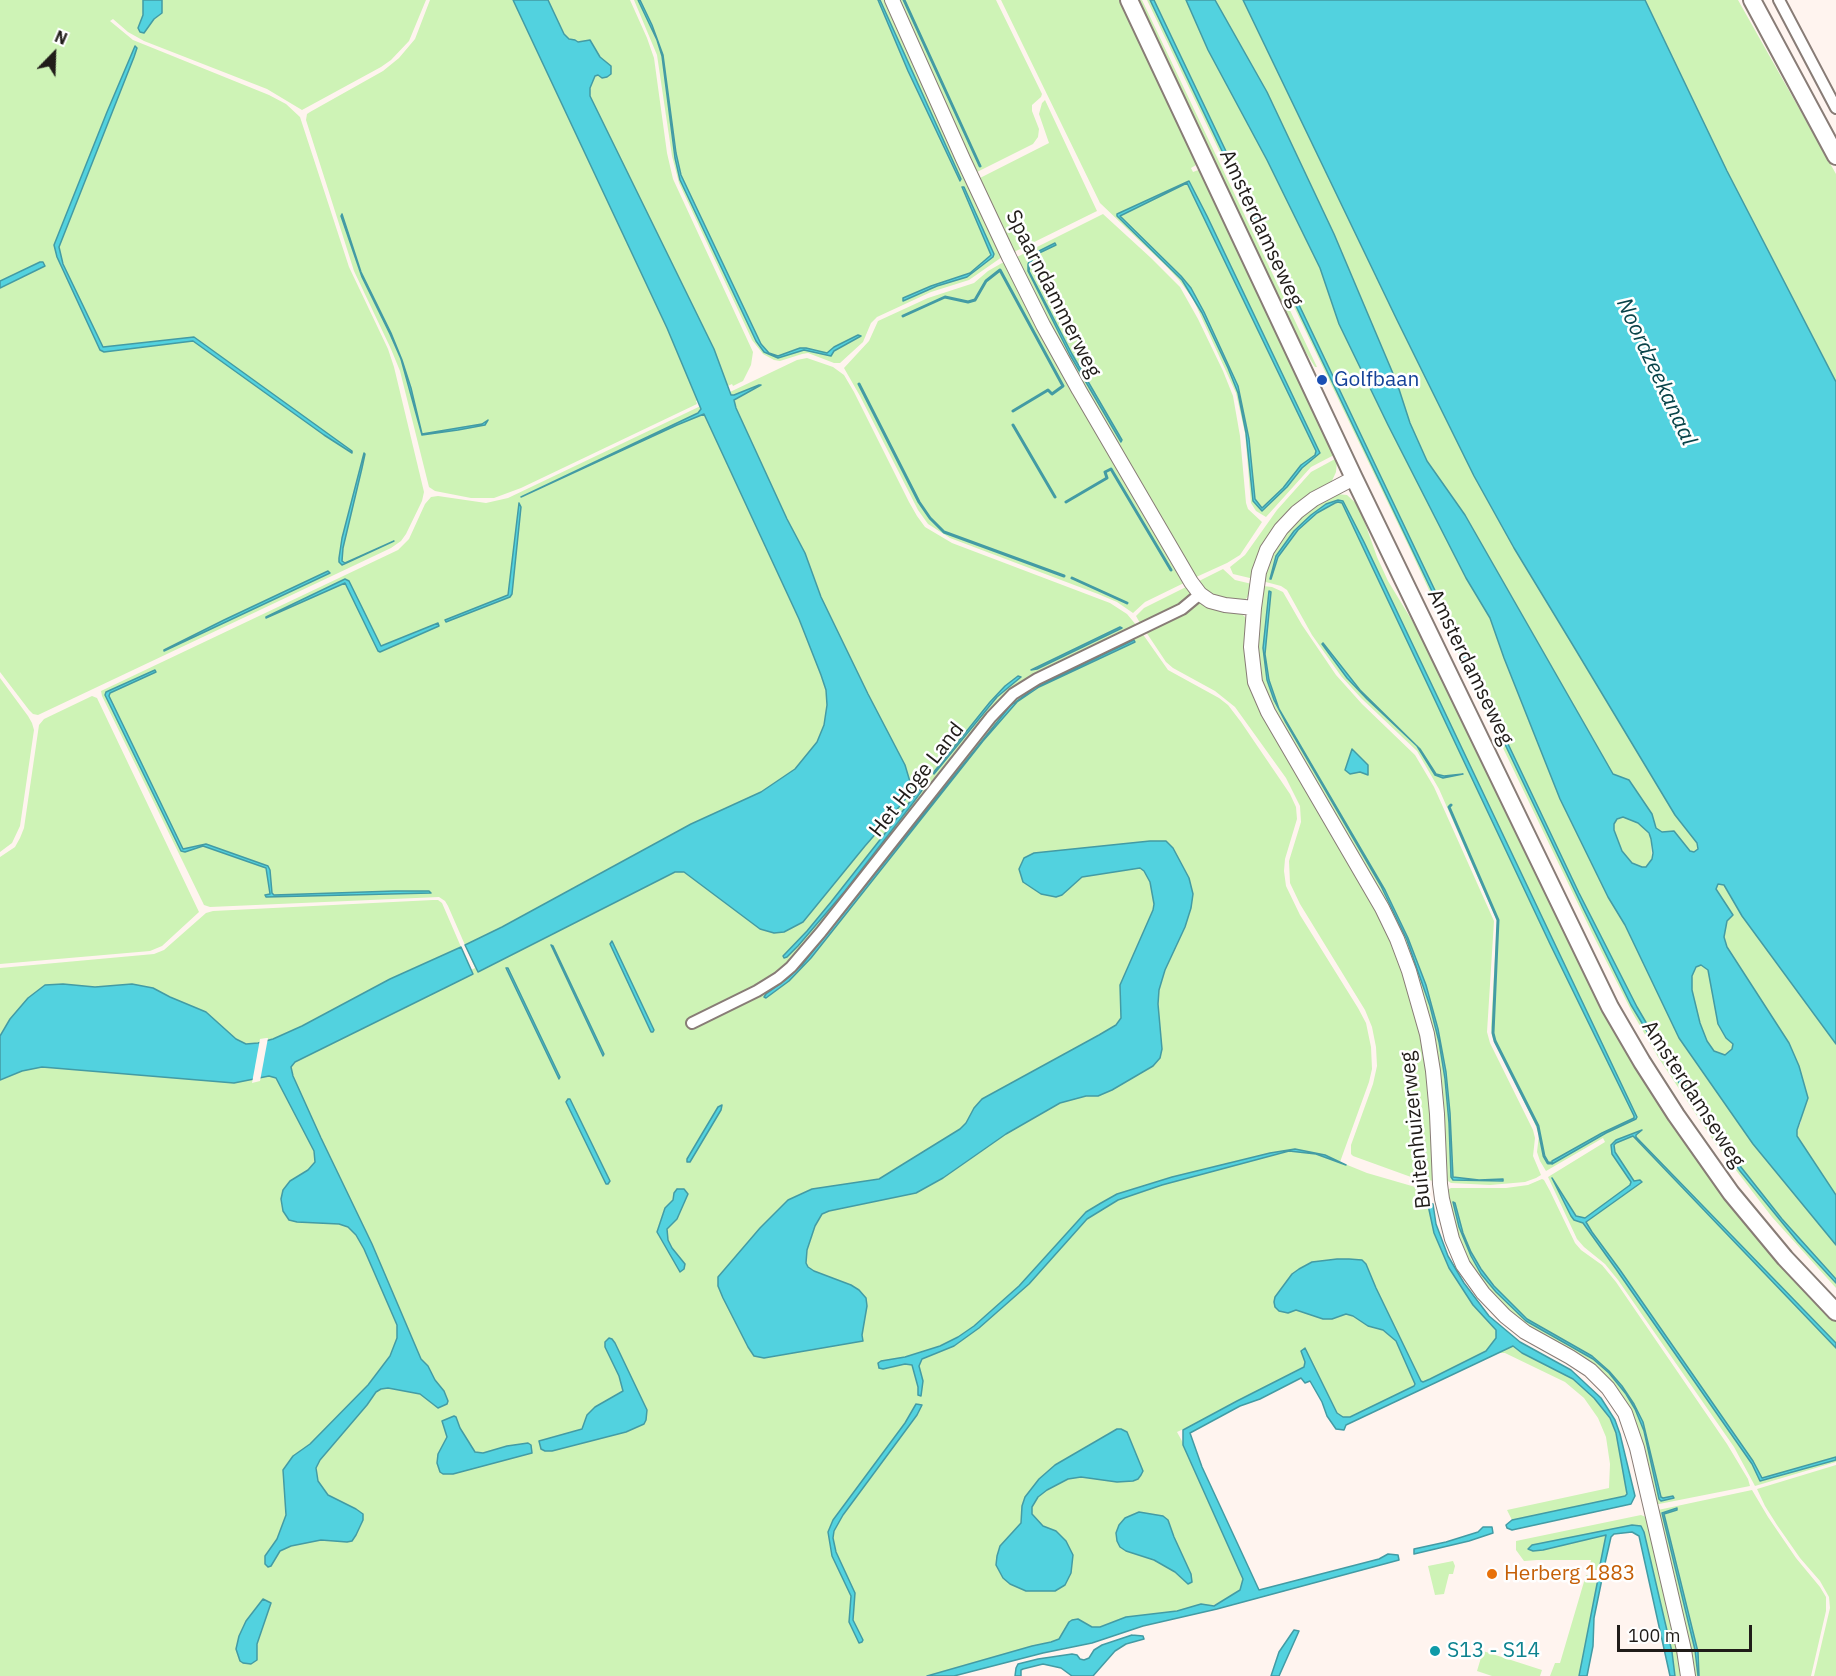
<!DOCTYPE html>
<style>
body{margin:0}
#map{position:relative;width:1836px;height:1676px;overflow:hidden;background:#fff4ef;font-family:"IBM Plex Sans",sans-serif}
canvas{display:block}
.north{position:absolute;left:24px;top:24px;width:60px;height:60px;-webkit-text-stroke:4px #fff;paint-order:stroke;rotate:23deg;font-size:16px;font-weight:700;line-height:24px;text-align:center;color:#201c19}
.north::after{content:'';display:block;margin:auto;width:21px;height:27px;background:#201c19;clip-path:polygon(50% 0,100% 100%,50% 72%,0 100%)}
.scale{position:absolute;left:1617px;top:1625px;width:135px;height:27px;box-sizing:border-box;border:3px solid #201c19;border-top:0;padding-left:8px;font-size:18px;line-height:21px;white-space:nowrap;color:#201c19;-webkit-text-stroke:4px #fff;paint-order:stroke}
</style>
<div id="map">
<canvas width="1836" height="1676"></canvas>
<div class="north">N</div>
<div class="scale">100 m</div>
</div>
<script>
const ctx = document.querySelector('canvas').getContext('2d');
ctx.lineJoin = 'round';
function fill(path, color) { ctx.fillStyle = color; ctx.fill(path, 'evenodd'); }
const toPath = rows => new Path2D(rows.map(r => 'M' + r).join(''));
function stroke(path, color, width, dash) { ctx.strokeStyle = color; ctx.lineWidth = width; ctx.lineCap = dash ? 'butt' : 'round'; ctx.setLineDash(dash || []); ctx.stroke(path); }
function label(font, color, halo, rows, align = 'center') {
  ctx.font = font + ' "IBM Plex Sans",sans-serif'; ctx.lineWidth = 5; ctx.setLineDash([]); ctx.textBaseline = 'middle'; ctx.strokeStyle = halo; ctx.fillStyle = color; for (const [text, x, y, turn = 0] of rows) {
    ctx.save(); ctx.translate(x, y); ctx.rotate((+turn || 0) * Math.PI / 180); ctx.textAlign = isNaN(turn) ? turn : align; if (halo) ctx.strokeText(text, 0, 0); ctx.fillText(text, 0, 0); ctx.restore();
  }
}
fill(toPath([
 [0,0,426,0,409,41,391,60,381,67,302,110,267,89,144,41,128,32,113,19,110,21,133,40,269,95,286,104,300,117,349,267,388,349,394,367,424,492,422,501,406,534,401,541,391,548,38,715,33,714,29,710,0,672],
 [430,0,630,0,647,38,654,58,667,153,673,179,753,352,751,365,743,381,733,386,732,384,696,401,697,404,521,488,494,498,471,498,435,491,429,487,400,371,391,349,354,271,306,120,307,114,310,112,383,71,399,58,415,39],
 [634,0,888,0,1002,257,969,280,931,292,877,317,871,323,863,342,840,363,834,363,808,353,802,354,780,361,774,360,763,354,752,340,679,183,672,156,657,55],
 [898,0,996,0,1042,94,1041,97,1032,105,1032,111,1039,129,1038,137,1033,144,975,173],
 [1001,0,1123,0,1198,164,1191,168,1193,172,1201,169,1334,455,1311,467,1266,517,1256,511,1251,503,1245,433,1236,393,1193,299,1179,280,1165,265,1100,203],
 [1134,0,1142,0,1317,367,1315,367,1290,327],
 [1147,0,1186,0,1208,50,1267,160,1320,268,1339,324,1466,578,1490,618,1504,658,1560,799,1608,897,1625,925,1679,1038,1753,1144,1836,1245,1836,1288,1772,1217,1715,1143,1658,1057,1632,1012,1593,935,1477,694,1410,549],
 [1215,0,1243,0,1397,320,1474,476,1514,548,1574,647,1675,815,1697,843,1697,852,1690,851,1674,831,1662,833,1656,828,1652,814,1629,780,1613,774,1465,515,1427,461,1410,423,1397,383,1334,234,1267,92],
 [1645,0,1738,0,1836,174,1836,382,1727,171],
 [1045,100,1097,211,1014,252,978,179,1049,143,1039,114,1042,103],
 [1103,214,1151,258,1180,287,1198,319,1223,371,1233,396,1240,436,1246,503,1248,509,1262,522,1240,555,1227,563,1194,578,1082,388,1015,258],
 [1002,263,1006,263,1186,582,1145,602,1133,613,1117,602,1098,594,950,538,928,524,918,510,860,396,844,368,869,341,878,321,928,298,974,283,988,271],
 [807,358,833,367,844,375,854,392,909,502,917,516,925,527,952,543,1110,603,1127,614,1137,626,1022,683,774,985,998,715,1026,688,1142,633,1168,670,1219,698,1228,705,1241,722,1290,794,1296,807,1297,819,1285,859,1284,871,1286,886,1300,915,1358,1008,1366,1023,1371,1047,1372,1069,1369,1082,1340,1162,1367,1173,1429,1191,1439,1239,1463,1286,1501,1331,1492,1352,1345,1423,1336,1420,1312,1375,1304,1373,1177,1432,1198,1470,1254,1594,1177,1615,937,1676,0,1676,0,968,154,954,164,950,206,913,213,911,433,900,438,900,442,903,471,970,475,968,448,906,445,901,439,897,210,907,204,905,102,696,101,691,398,550,409,539,425,504,431,497,438,496,486,503,508,498,797,360],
 [1335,459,1337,461,1336,472,1331,483,1310,497,1254,579,1233,574,1230,567,1245,555,1277,510,1311,472],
 [1337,494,1347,495,1359,506,1377,557,1388,581,1422,637,1619,1033,1836,1320,1836,1462,1755,1486,1734,1447,1618,1280,1605,1264,1584,1247,1577,1239,1548,1177,1605,1142,1603,1138,1546,1171,1540,1161,1537,1152,1539,1135,1535,1124,1492,1036,1491,1027,1497,921,1439,789,1417,751,1361,698,1341,676,1312,635,1287,590,1281,586,1262,581,1271,550,1304,511],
 [1223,569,1235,580,1252,584,1250,594,1244,601,1212,597,1197,582],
 [1188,586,1191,591,1187,601,1141,624,1140,623,1136,616,1144,608],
 [1263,586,1272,587,1283,592,1302,625,1336,675,1362,704,1415,755,1434,787,1494,921,1487,1032,1490,1043,1533,1130,1535,1138,1533,1156,1541,1175,1536,1178,1525,1182,1490,1185,1451,1183,1445,1179,1416,980,1263,693,1255,653],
 [1199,603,1240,612,1247,619,1249,667,1371,896,1403,965,1429,1066,1434,1181,1411,1177,1353,1156,1351,1154,1351,1145,1373,1084,1377,1066,1376,1047,1372,1027,1365,1010,1300,904,1290,883,1289,861,1301,822,1300,806,1286,778,1235,707,1215,691,1173,668,1166,662,1146,632],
 [0,678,28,716,32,723,34,730,20,826,12,843,0,852],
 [92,696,97,698,199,912,162,946,150,951,0,964,0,857,15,847,20,838,24,828,39,725,44,719],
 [1623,817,1638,823,1645,828,1651,838,1652,859,1646,867,1642,867,1632,863,1622,851,1614,830,1614,824,1617,819],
 [1720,883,1724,885,1742,916,1836,1044,1836,1195,1797,1136,1797,1130,1801,1122,1789,1043,1727,947,1724,937,1727,921,1733,915,1716,889,1717,885],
 [1701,965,1708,970,1718,1024,1726,1038,1733,1044,1732,1049,1725,1055,1714,1051,1707,1041,1700,1023,1692,990,1692,976,1696,967],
 [1542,1179,1544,1180,1550,1191,1575,1243,1581,1250,1602,1265,1616,1282,1727,1444,1748,1479,1750,1486,1659,1504,1655,1504,1622,1400,1535,1334,1490,1296,1465,1259,1445,1191,1451,1188,1506,1188,1528,1185],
 [1513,1346,1522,1353,1573,1379,1594,1398,1610,1419,1616,1433,1627,1492,1625,1496,1512,1520,1507,1510,1609,1488,1610,1464,1606,1437,1598,1418,1584,1398,1565,1382,1505,1353,1493,1353],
 [1836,1465,1836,1676,1814,1676,1830,1608,1829,1597,1820,1581,1800,1558,1777,1525,1765,1506,1757,1489],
 [1752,1490,1768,1517,1796,1558,1820,1587,1826,1597,1826,1611,1811,1676,1691,1676,1658,1510],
 [1641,1515,1648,1518,1684,1676,1675,1676,1672,1652,1643,1529,1564,1539,1532,1545,1543,1550,1606,1535,1599,1570,1588,1570,1591,1560,1537,1560,1524,1561,1516,1550,1516,1541],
 [1453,1561,1455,1566,1453,1574,1449,1574,1444,1594,1435,1595,1428,1566],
 [1586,1575,1598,1579,1579,1676,1550,1676,1555,1663,1560,1663],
 [1483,1651,1542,1670,1540,1676,1492,1676,1477,1671]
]), '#cef3b6');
const water = toPath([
 [143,0,162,0,162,13,154,19,144,33,140,32,138,28,143,15,143,0],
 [513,0,548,0,564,34,569,39,575,40,578,42,590,40,600,57,611,66,611,74,607,77,602,78,598,75,595,76,590,88,590,96,714,349,731,395,734,395,759,385,761,385,734,400,736,408,787,519,805,553,821,597,868,694,905,765,911,785,908,796,899,807,865,846,803,922,784,932,774,933,760,929,684,872,675,872,478,972,465,945,502,927,691,824,761,792,795,769,817,742,824,725,827,705,826,690,821,675,799,619,704,414,677,425,521,497,698,413,701,409,667,328,513,0],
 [638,0,640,0,652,25,663,55,676,153,681,175,761,344,769,353,778,356,800,348,806,348,827,353,834,347,858,335,861,336,834,351,831,356,804,350,778,358,764,352,756,341,680,180,675,158,662,56,657,40,638,0],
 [878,0,880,0,961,179,960,181,908,71,878,0],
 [1150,0,1154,0,1579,893,1637,1007,1661,1048,1737,1162,1782,1219,1836,1279,1836,1283,1798,1242,1740,1171,1671,1071,1631,1005,1584,910,1150,0],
 [1186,0,1215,0,1267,92,1334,234,1397,383,1410,423,1427,461,1465,515,1613,774,1629,780,1652,814,1656,828,1662,832,1674,831,1690,851,1694,852,1698,849,1697,843,1675,815,1574,647,1514,548,1474,476,1397,320,1243,0,1645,0,1727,171,1836,382,1836,1044,1742,916,1724,885,1718,884,1716,889,1733,915,1727,921,1724,937,1727,947,1789,1043,1799,1066,1808,1098,1797,1130,1797,1136,1836,1195,1836,1245,1753,1144,1679,1038,1625,925,1608,897,1560,799,1504,658,1490,618,1466,578,1388,425,1339,324,1320,268,1267,160,1208,50,1186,0],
 [1623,817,1638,823,1649,833,1651,839,1653,853,1652,859,1646,867,1642,867,1632,863,1622,851,1614,830,1614,824,1617,819,1623,817],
 [1701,965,1708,970,1718,1024,1726,1038,1733,1044,1732,1049,1725,1055,1714,1051,1707,1041,1700,1023,1692,990,1692,976,1696,967,1701,965],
 [135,46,137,48,134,57,59,247,63,264,103,347,194,337,352,451,352,453,324,435,193,341,104,352,100,350,57,257,54,245,107,112,135,46],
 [1189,181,1207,216,1320,453,1302,468,1287,487,1262,511,1253,501,1246,433,1238,393,1228,368,1202,313,1182,280,1117,216,1117,214,1189,181],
 [1187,183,1316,451,1315,455,1301,465,1283,488,1262,508,1255,499,1249,439,1238,386,1204,312,1191,288,1181,276,1120,216,1187,183],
 [962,187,964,187,994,254,993,257,967,277,937,286,903,301,903,298,931,286,970,273,991,255,962,187],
 [342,214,361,272,391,333,402,360,411,388,422,434,482,424,488,420,485,425,458,430,422,435,401,359,390,334,362,277,341,216,342,214],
 [1055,243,1056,245,1035,255,1030,264,1029,271,1072,354,1122,440,1121,442,1070,355,1028,271,1028,264,1033,254,1055,243],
 [40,262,43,262,45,266,0,288,0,281,40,262],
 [364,453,365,454,362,468,343,548,342,561,345,563,394,541,342,565,339,562,339,558,342,538,364,453],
 [1338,500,1343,501,1364,542,1637,1117,1636,1119,1606,1133,1552,1164,1552,1161,1602,1133,1634,1118,1634,1116,1551,946,1342,503,1338,502,1335,503,1317,513,1298,530,1278,557,1271,579,1270,579,1276,556,1294,531,1311,515,1326,504,1338,500],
 [519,503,521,507,512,594,510,597,446,622,445,620,508,595,519,503],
 [328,571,330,573,164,651,164,650,224,620,328,571],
 [345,579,349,581,381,646,438,623,439,626,380,652,378,651,345,583,266,618,266,617,345,579],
 [1269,591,1271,592,1265,654,1269,680,1279,709,1385,890,1408,938,1426,985,1438,1029,1446,1072,1450,1113,1453,1177,1479,1180,1503,1179,1503,1181,1453,1180,1451,1177,1449,1123,1445,1079,1439,1042,1430,1006,1407,940,1381,886,1285,721,1274,700,1267,680,1263,648,1269,591],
 [1120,627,1122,628,1037,669,1031,670,1120,627],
 [1134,640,1135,642,1039,687,1017,702,983,741,811,958,789,981,766,998,764,997,766,994,788,978,802,965,1010,706,1036,687,1134,640],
 [1323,643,1360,690,1420,749,1436,774,1444,776,1463,774,1443,778,1435,775,1417,746,1367,699,1347,678,1322,644,1323,643],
 [155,670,156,672,110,693,109,696,183,849,206,844,268,866,270,870,272,893,274,895,395,891,429,891,431,893,266,897,265,895,270,894,266,868,203,846,185,852,181,851,105,695,106,692,155,670],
 [1018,676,1021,677,997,697,934,774,933,773,990,702,1005,686,1018,676],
 [1352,749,1368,765,1368,775,1360,772,1350,774,1345,770,1352,749],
 [927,780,928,782,913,803,845,891,798,946,787,957,784,958,783,956,807,931,831,902,927,780],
 [1150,841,1166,841,1173,848,1189,878,1193,894,1191,908,1185,927,1165,970,1159,990,1158,1004,1162,1049,1160,1058,1153,1066,1112,1090,1098,1096,1086,1096,1060,1103,1006,1134,943,1178,916,1193,829,1211,822,1214,815,1226,807,1250,806,1263,808,1267,814,1271,851,1285,859,1290,866,1298,867,1306,862,1335,863,1341,764,1358,754,1356,748,1347,723,1298,718,1286,718,1277,760,1228,788,1200,812,1189,879,1179,960,1129,966,1123,974,1108,982,1099,1099,1035,1116,1025,1121,1018,1120,985,1153,910,1154,904,1150,882,1144,871,1140,868,1082,877,1062,895,1056,897,1041,894,1023,882,1019,869,1024,858,1034,853,1150,841],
 [612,941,654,1030,653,1032,651,1032,610,944,612,941],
 [551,945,553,946,604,1054,603,1056,551,945],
 [461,947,473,974,295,1062,291,1067,293,1076,321,1138,372,1244,421,1359,428,1366,435,1380,444,1391,448,1401,447,1404,438,1408,420,1394,388,1388,381,1389,376,1392,367,1405,320,1460,316,1468,318,1481,328,1495,356,1509,363,1514,363,1520,356,1535,352,1541,347,1542,321,1540,291,1546,280,1551,271,1566,268,1567,265,1564,265,1556,277,1539,286,1515,283,1470,293,1456,310,1444,368,1385,390,1356,397,1338,397,1325,364,1249,356,1235,348,1227,339,1224,297,1222,289,1220,283,1211,281,1199,283,1190,290,1181,308,1170,315,1162,314,1151,276,1078,269,1076,234,1083,42,1067,22,1071,0,1080,0,1036,10,1019,28,998,45,985,63,984,95,987,132,984,153,988,170,997,206,1012,236,1039,246,1044,258,1043,273,1039,302,1026,390,979,461,947],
 [506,968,508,968,560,1077,559,1079,506,968],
 [568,1099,570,1099,610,1181,608,1184,606,1184,566,1102,568,1099],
 [722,1105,721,1110,690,1162,687,1162,687,1159,718,1107,722,1105],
 [1642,1130,1636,1135,1636,1137,1836,1343,1836,1348,1633,1136,1616,1143,1614,1145,1615,1152,1634,1181,1640,1180,1642,1182,1586,1222,1592,1232,1620,1270,1753,1461,1762,1478,1836,1457,1836,1460,1760,1481,1752,1464,1616,1269,1583,1223,1574,1220,1571,1216,1552,1178,1576,1216,1585,1218,1630,1185,1631,1182,1612,1154,1611,1145,1616,1140,1642,1130],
 [1295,1149,1325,1155,1346,1165,1316,1154,1289,1151,1162,1185,1118,1200,1087,1219,1029,1284,979,1328,954,1346,922,1359,919,1366,923,1381,921,1396,918,1395,918,1387,912,1365,905,1364,883,1369,879,1368,878,1363,881,1361,905,1357,940,1346,958,1337,974,1326,1019,1286,1086,1212,1101,1203,1117,1194,1172,1177,1270,1153,1295,1149],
 [677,1189,684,1189,688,1194,677,1219,667,1229,668,1240,672,1248,685,1264,684,1269,680,1272,657,1232,665,1208,673,1200,674,1193,677,1189],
 [1453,1202,1455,1203,1463,1233,1471,1252,1481,1269,1494,1286,1527,1319,1592,1356,1609,1371,1622,1386,1634,1404,1643,1422,1661,1497,1663,1498,1673,1496,1674,1498,1661,1501,1659,1499,1644,1431,1635,1409,1626,1394,1609,1373,1593,1359,1526,1321,1496,1292,1481,1274,1471,1256,1459,1227,1453,1202],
 [1430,1203,1433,1204,1436,1224,1448,1256,1464,1283,1489,1316,1520,1342,1571,1370,1601,1398,1615,1420,1620,1434,1635,1496,1631,1504,1512,1530,1507,1528,1506,1525,1512,1520,1625,1496,1627,1494,1616,1433,1610,1418,1594,1398,1573,1379,1522,1353,1513,1346,1346,1425,1344,1430,1336,1429,1327,1416,1322,1402,1310,1381,1305,1383,1301,1378,1260,1399,1240,1406,1190,1433,1202,1467,1259,1590,1379,1559,1388,1554,1398,1555,1399,1560,1217,1609,1143,1626,1092,1643,1043,1653,954,1676,927,1676,1032,1646,1051,1642,1059,1639,1069,1622,1072,1620,1078,1619,1092,1627,1100,1627,1126,1617,1177,1611,1201,1604,1214,1606,1240,1590,1243,1579,1183,1445,1183,1430,1237,1401,1304,1367,1305,1362,1301,1351,1305,1348,1337,1413,1343,1417,1350,1417,1414,1386,1415,1384,1396,1341,1383,1330,1368,1326,1353,1316,1346,1314,1332,1319,1323,1319,1296,1310,1288,1313,1279,1311,1275,1307,1274,1302,1275,1297,1292,1274,1299,1269,1312,1262,1337,1259,1349,1259,1362,1260,1366,1264,1376,1288,1421,1381,1423,1382,1430,1379,1486,1351,1496,1338,1496,1330,1473,1305,1449,1268,1434,1233,1428,1205,1430,1203],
 [609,1338,612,1339,615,1343,647,1410,646,1420,644,1424,626,1432,552,1451,545,1451,541,1449,539,1441,582,1429,587,1415,595,1407,623,1391,619,1376,605,1347,605,1342,609,1338],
 [916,1404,922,1405,917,1415,843,1515,834,1531,833,1538,836,1552,855,1593,853,1620,863,1640,862,1642,859,1643,849,1622,851,1596,832,1556,828,1532,833,1520,905,1423,916,1404],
 [454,1416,456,1417,460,1428,475,1452,483,1453,507,1446,528,1443,531,1445,532,1453,453,1474,443,1474,440,1472,437,1463,438,1454,447,1437,442,1421,454,1416],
 [1117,1429,1121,1429,1127,1432,1143,1471,1141,1475,1138,1479,1133,1481,1117,1482,1081,1477,1068,1479,1047,1490,1038,1497,1032,1507,1032,1514,1043,1526,1056,1531,1066,1541,1073,1555,1071,1573,1065,1585,1055,1591,1026,1591,1010,1584,1003,1578,996,1565,997,1556,1000,1546,1021,1523,1022,1506,1025,1497,1039,1479,1055,1465,1117,1429],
 [1677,1508,1677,1510,1664,1514,1698,1652,1699,1676,1698,1676,1695,1650,1662,1513,1677,1508],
 [1139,1512,1163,1516,1168,1520,1174,1537,1191,1574,1192,1582,1188,1584,1175,1572,1154,1560,1126,1551,1120,1547,1117,1541,1116,1533,1119,1525,1125,1518,1139,1512],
 [1632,1525,1641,1526,1644,1532,1672,1652,1675,1676,1670,1676,1639,1536,1632,1532,1614,1534,1611,1537,1603,1572,1599,1570,1606,1535,1543,1550,1533,1551,1528,1549,1532,1545,1632,1525],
 [1483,1527,1492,1527,1493,1533,1469,1541,1414,1554,1414,1549,1446,1542,1478,1532,1483,1527],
 [1598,1579,1602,1579,1594,1618,1593,1646,1587,1676,1579,1676,1598,1579],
 [263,1599,271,1603,257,1644,257,1660,251,1664,243,1663,240,1661,236,1649,239,1636,246,1621,263,1599],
 [1294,1630,1299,1631,1279,1676,1271,1676,1279,1652,1294,1630],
 [1132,1635,1143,1636,1144,1639,1126,1644,1115,1651,1093,1676,1072,1676,1061,1668,1043,1664,1023,1669,1021,1670,1021,1676,1015,1676,1016,1668,1018,1664,1038,1659,1072,1654,1077,1655,1080,1659,1084,1660,1089,1658,1094,1650,1102,1645,1132,1635]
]);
fill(water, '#52d2df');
stroke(water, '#439ba4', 1.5);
fill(toPath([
 [266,1038,268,1038,260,1081,252,1083,260,1039]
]), '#fff4ef');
stroke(toPath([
 [904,0,980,166],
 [903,316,945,297,968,302,975,300,986,281,1000,270,1063,386,1052,394,1048,390,1013,411],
 [859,384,919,502,930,518,944,532,1064,576],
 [1013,425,1055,497],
 [1066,502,1107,478,1105,472,1111,469,1171,570],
 [1072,578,1127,603],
 [1451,805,1449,807,1498,920,1493,1033,1495,1041,1538,1126,1544,1156,1548,1163,1551,1163]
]), '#439ba4', 3);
const minor = toPath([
 [1779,0,1836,108],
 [692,1023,757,991,778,978,791,967,821,932,991,717,1013,694,1037,679,1182,609,1200,594]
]);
const tertiary = toPath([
 [892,0,963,159,1009,257,1043,325,1079,390,1191,582,1200,594,1210,601,1225,605,1254,608],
 [1354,478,1314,499,1297,512,1281,529,1267,550,1259,572,1254,608,1251,647,1255,682,1268,712,1382,908,1397,939,1409,971,1427,1034,1433,1071,1437,1114,1440,1184,1442,1199,1452,1239,1463,1265,1483,1293,1505,1316,1525,1332,1570,1357,1590,1370,1608,1388,1625,1413,1637,1448,1684,1650,1688,1676]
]);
const primary = toPath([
 [1129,0,1354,478,1610,1007,1642,1062,1676,1115,1731,1193,1785,1258,1836,1312],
 [1752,0,1836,156]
]);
stroke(minor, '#887c76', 14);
stroke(tertiary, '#887c76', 16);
stroke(primary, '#887c76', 20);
stroke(minor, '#fff', 10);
stroke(tertiary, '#fff', 14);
stroke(primary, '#fff', 16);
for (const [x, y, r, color] of [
 [1322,380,6,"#1a4fb4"],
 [1492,1574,6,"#e8710a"],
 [1435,1651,6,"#0f9aa8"]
]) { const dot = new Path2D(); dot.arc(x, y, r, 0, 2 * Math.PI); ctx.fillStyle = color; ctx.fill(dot); stroke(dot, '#fff', 2); }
label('21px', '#201c19', '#fff', [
 ["Amsterdamseweg",1261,228,65],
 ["Spaarndammerweg",1053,294,63],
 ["Amsterdamseweg",1470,667,64],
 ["Het Hoge Land",917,780,-52],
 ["Amsterdamseweg",1693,1094,57],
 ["Buitenhuizerweg",1416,1130,-96]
]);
label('21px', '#164399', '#fff', [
 ["Golfbaan",1334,380]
], 'left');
label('21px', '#c56008', '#fff', [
 ["Herberg 1883",1504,1574]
], 'left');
label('21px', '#0d838f', '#fff', [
 ["S13 - S14",1447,1651]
], 'left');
label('italic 22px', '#09444a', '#fff', [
 ["Noordzeekanaal",1656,372,65]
]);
</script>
